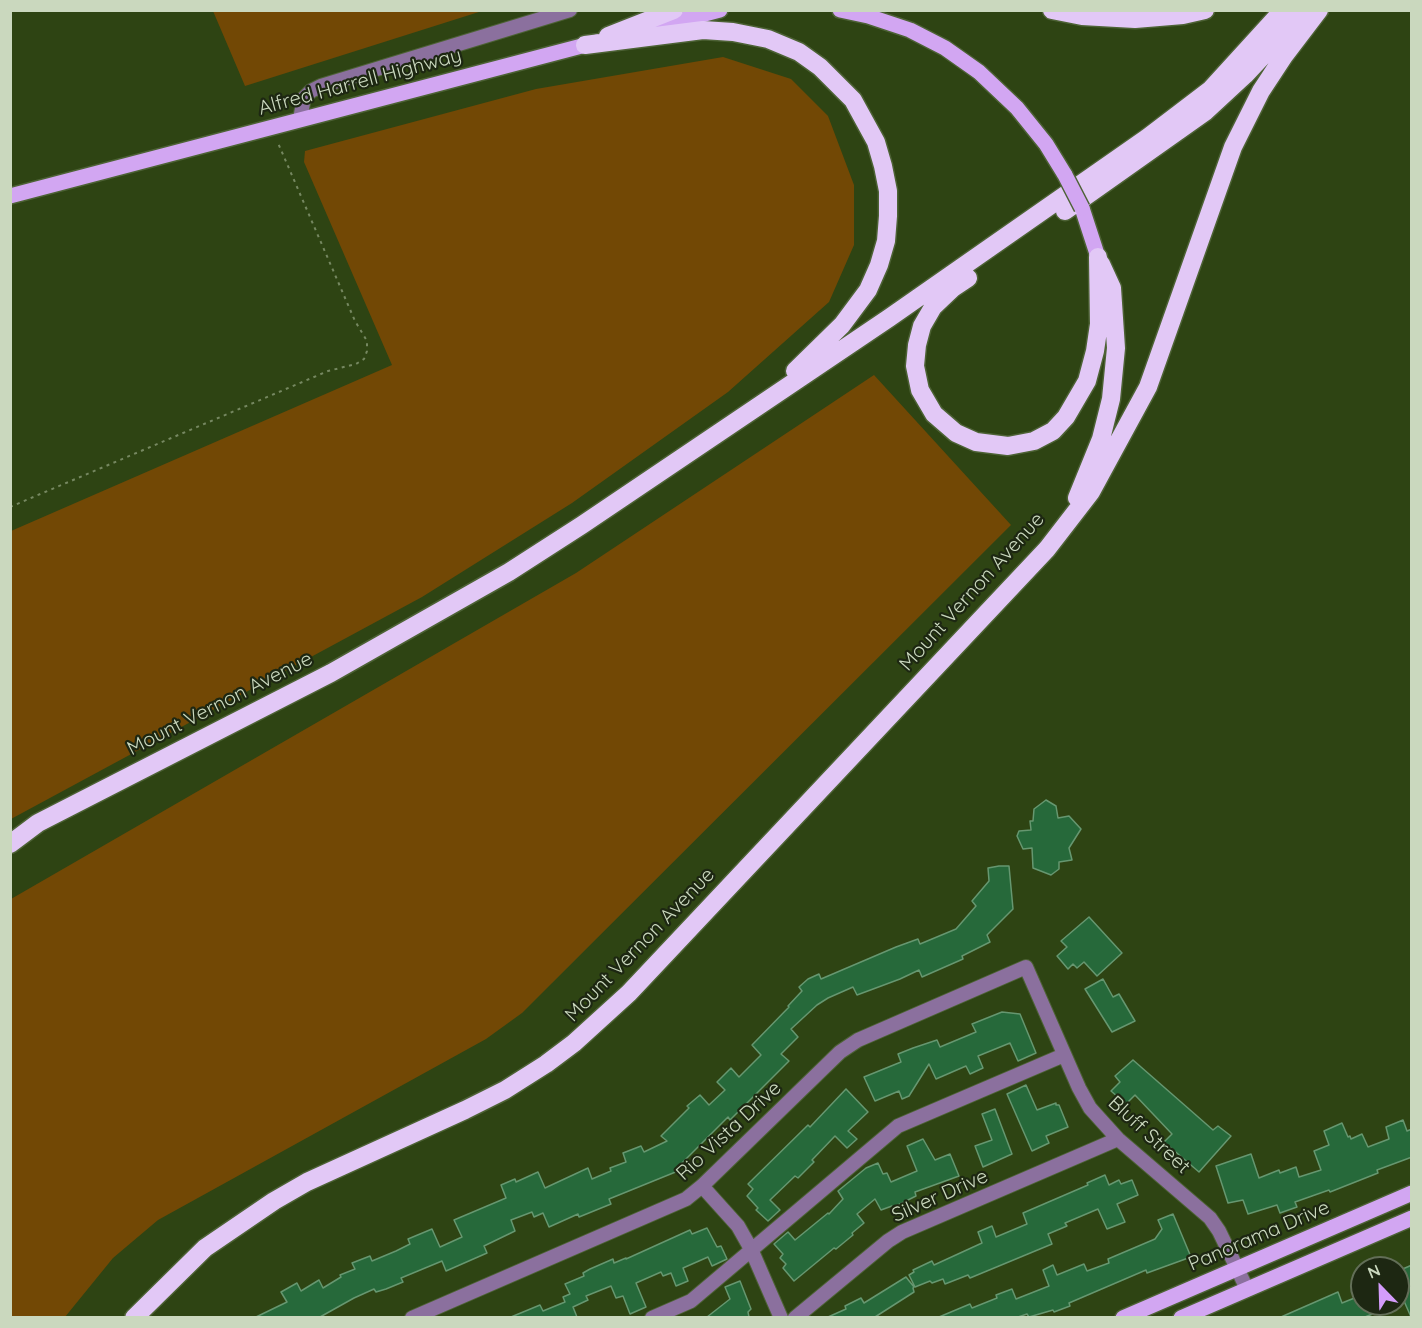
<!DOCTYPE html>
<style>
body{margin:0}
#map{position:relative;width:1422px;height:1328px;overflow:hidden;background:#2e4413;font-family:Quicksand,sans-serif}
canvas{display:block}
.frame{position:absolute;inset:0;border:12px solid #cad8be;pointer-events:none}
.north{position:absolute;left:1350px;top:1256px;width:60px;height:60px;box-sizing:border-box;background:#1d2712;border:2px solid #626e57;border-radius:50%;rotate:337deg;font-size:16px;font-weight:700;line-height:24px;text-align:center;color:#cad8be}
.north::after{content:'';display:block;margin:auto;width:21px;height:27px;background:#d49cfb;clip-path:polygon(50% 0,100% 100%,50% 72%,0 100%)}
</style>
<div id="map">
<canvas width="1422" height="1328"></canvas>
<div class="frame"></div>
<div class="north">N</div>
</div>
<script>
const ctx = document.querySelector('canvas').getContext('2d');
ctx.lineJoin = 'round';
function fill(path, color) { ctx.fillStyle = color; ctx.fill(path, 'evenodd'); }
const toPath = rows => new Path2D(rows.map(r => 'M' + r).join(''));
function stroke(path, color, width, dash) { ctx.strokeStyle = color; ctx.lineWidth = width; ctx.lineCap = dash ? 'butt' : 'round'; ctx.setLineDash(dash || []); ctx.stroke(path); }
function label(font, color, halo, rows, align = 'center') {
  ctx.font = font + ' Quicksand,sans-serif'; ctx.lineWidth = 4.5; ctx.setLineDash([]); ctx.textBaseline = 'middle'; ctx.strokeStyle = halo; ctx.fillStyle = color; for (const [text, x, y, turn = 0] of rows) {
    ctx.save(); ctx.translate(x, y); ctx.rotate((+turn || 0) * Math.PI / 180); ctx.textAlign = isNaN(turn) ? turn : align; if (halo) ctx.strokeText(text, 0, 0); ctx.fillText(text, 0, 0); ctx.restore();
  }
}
fill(toPath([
 [213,11,482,11,245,86],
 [723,57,791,79,828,116,854,185,854,245,829,302,728,392,572,503,422,597,11,819,11,531,392,365,304,162,305,151,536,89],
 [874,375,1011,525,522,1013,486,1039,158,1220,113,1258,65,1317,11,1317,11,899,576,573]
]), '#724805');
const building = toPath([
 [1046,800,1056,806,1058,818,1069,816,1081,829,1069,848,1072,860,1059,862,1059,869,1051,875,1033,868,1032,848,1023,849,1017,836,1019,831,1031,830,1030,821,1033,821,1034,809,1046,800],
 [999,866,1009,866,1013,909,987,935,990,942,962,956,963,959,922,977,919,970,900,979,857,995,853,987,828,998,817,1005,791,1029,798,1037,781,1054,789,1061,730,1120,728,1117,677,1168,678,1171,609,1199,611,1204,579,1217,578,1214,549,1227,543,1213,534,1217,532,1212,511,1220,515,1231,484,1246,487,1253,446,1271,442,1261,401,1278,403,1282,386,1289,376,1292,374,1289,354,1298,320,1317,256,1317,287,1302,281,1292,297,1283,301,1291,319,1280,323,1288,341,1277,340,1275,355,1269,352,1263,370,1256,372,1261,396,1251,410,1244,408,1239,432,1229,440,1247,462,1237,454,1220,506,1198,501,1185,515,1179,516,1182,538,1172,545,1188,588,1168,592,1179,611,1171,610,1168,626,1162,623,1153,641,1146,644,1152,667,1141,661,1136,689,1108,687,1106,700,1095,709,1105,725,1090,717,1082,731,1068,739,1077,761,1055,752,1045,789,1007,788,1006,802,991,799,987,808,979,819,974,821,979,896,947,918,939,920,944,956,929,976,906,972,901,989,881,988,868,999,866],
 [1089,917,1122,953,1097,976,1084,962,1077,968,1073,964,1068,969,1057,956,1067,947,1061,941,1089,917],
 [1103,979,1113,997,1119,994,1135,1021,1112,1032,1085,989,1103,979],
 [1002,1012,1020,1014,1036,1053,1018,1061,1010,1043,978,1056,983,1068,970,1074,966,1066,936,1079,929,1064,909,1096,902,1099,899,1091,875,1101,864,1077,901,1062,898,1054,913,1048,937,1040,940,1047,976,1032,972,1024,1002,1012],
 [1133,1060,1213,1130,1218,1126,1231,1136,1199,1172,1164,1142,1172,1134,1135,1095,1126,1104,1111,1091,1120,1082,1115,1076,1133,1060],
 [1026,1085,1037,1110,1056,1103,1056,1105,1059,1105,1068,1127,1046,1136,1049,1143,1032,1151,1007,1094,1026,1085],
 [846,1089,868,1112,848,1131,857,1139,847,1148,835,1136,812,1160,814,1162,798,1178,795,1176,770,1200,780,1210,768,1221,756,1210,758,1208,747,1196,753,1189,748,1184,808,1125,810,1127,846,1089],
 [995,1109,1012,1154,983,1167,975,1146,992,1140,982,1114,995,1109],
 [1403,1120,1407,1131,1412,1129,1412,1157,1377,1170,1378,1173,1330,1192,1329,1190,1295,1202,1297,1207,1280,1213,1277,1205,1248,1214,1243,1200,1228,1203,1216,1166,1251,1154,1259,1178,1279,1170,1280,1173,1296,1167,1299,1177,1321,1170,1314,1151,1329,1145,1324,1131,1342,1123,1348,1137,1350,1136,1351,1139,1362,1134,1368,1147,1389,1139,1386,1127,1403,1120],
 [923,1139,935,1160,950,1154,959,1176,915,1192,916,1196,892,1208,892,1206,881,1210,875,1199,857,1214,864,1223,852,1233,853,1235,836,1249,834,1248,794,1281,783,1268,786,1264,780,1258,783,1254,774,1244,788,1232,795,1240,828,1213,829,1214,843,1199,838,1191,866,1168,878,1163,883,1174,887,1173,891,1182,917,1171,907,1146,923,1139],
 [1105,1175,1109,1185,1119,1180,1121,1184,1132,1180,1138,1195,1117,1204,1125,1222,1107,1229,1098,1209,1065,1223,1067,1226,1048,1234,1052,1244,970,1278,968,1275,945,1284,943,1279,932,1283,930,1281,915,1287,909,1275,914,1272,913,1270,932,1261,934,1265,982,1243,978,1232,992,1226,996,1237,1027,1224,1023,1213,1088,1185,1087,1183,1105,1175],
 [1173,1214,1191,1257,1147,1273,1146,1270,1069,1303,1070,1306,1054,1312,1053,1310,1029,1317,1027,1314,1018,1317,939,1317,970,1304,972,1308,997,1298,996,1295,1012,1289,1016,1299,1049,1286,1043,1270,1053,1265,1057,1275,1084,1264,1087,1271,1109,1263,1108,1259,1155,1239,1162,1229,1158,1220,1173,1214],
 [707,1228,717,1247,721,1246,727,1259,712,1266,708,1257,683,1268,688,1281,676,1286,671,1273,663,1276,661,1272,636,1283,646,1307,630,1314,623,1296,616,1298,611,1286,586,1296,588,1300,573,1307,577,1317,511,1317,540,1305,543,1311,565,1302,563,1297,570,1294,565,1284,584,1276,583,1273,590,1269,613,1259,614,1263,626,1258,626,1259,690,1230,692,1234,707,1228],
 [1412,1265,1412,1317,1411,1317,1404,1301,1398,1303,1398,1271,1412,1265],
 [906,1277,914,1287,913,1288,914,1292,875,1317,828,1317,846,1309,845,1306,861,1298,864,1303,906,1277],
 [740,1281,751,1309,748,1312,749,1317,707,1317,730,1299,725,1287,740,1281],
 [1338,1292,1342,1303,1362,1295,1362,1304,1397,1304,1365,1317,1281,1317,1338,1292]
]);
fill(building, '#26693a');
stroke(building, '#669770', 1.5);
const minor = toPath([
 [300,119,304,98,311,91,321,86,570,10],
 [702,1186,738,1226,751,1249,781,1318],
 [412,1318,686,1199,702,1186,840,1052,858,1040,1026,967,1079,1088,1090,1108,1118,1139,1210,1218,1219,1231,1247,1289],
 [652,1318,691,1301,898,1126,1064,1055],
 [795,1318,888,1241,902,1232,1118,1139]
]);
const major = toPath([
 [840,10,868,16,910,30,945,48,979,72,1017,108,1046,144,1065,175],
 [637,32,720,10],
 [10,196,597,42],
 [1082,208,1098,257],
 [1123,1318,1412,1193],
 [1181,1318,1412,1218]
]);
const highway = toPath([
 [1052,10,1082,16,1135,19,1183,15,1205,10],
 [608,36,674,10],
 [585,45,703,30,733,32,768,39,799,52,820,67,853,100,876,142,883,166,888,191,888,216,886,241,879,265,868,290,842,325,795,371],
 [1065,211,1205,112,1245,75,1303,13],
 [968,278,953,288,933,307,922,326,917,345,915,366,920,390,934,414,956,433,976,442,1008,446,1034,441,1053,431,1066,417,1087,381,1095,351,1099,324,1098,257],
 [1077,498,1101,439,1111,399,1116,348,1112,288,1101,264],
 [10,844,38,823,331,673,509,572,582,525,889,318,1147,138,1210,90,1283,10],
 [134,1318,205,1248,274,1201,307,1182,465,1110,505,1090,546,1064,574,1043,629,993,1047,549,1091,492,1148,387,1233,147,1261,91,1284,56,1319,10]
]);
stroke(minor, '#4d6235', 16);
stroke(major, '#4d6235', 18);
stroke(highway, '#4d6235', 21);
stroke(toPath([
 [10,507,328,371,356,364,364,359,367,351,367,341,355,321,278,143]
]), '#768861', 2, [3, 4.5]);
stroke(minor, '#8b709e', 14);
stroke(major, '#d2a6f2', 15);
stroke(highway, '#e2c8f6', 18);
const majorBridge = toPath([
 [1065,175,1082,208]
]);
stroke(majorBridge, '#4d6235', 18, []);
stroke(majorBridge, '#d2a6f2', 15);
label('20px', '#cad8be', '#1d2712', [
 ["Alfred Harrell Highway",360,82,-15],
 ["Mount Vernon Avenue",972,592,-48],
 ["Mount Vernon Avenue",220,704,-27],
 ["Mount Vernon Avenue",640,945,-46],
 ["Rio Vista Drive",729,1131,-43],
 ["Bluff Street",1149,1135,43],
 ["Silver Drive",940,1196,-24],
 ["Panorama Drive",1259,1236,-23]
]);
</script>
